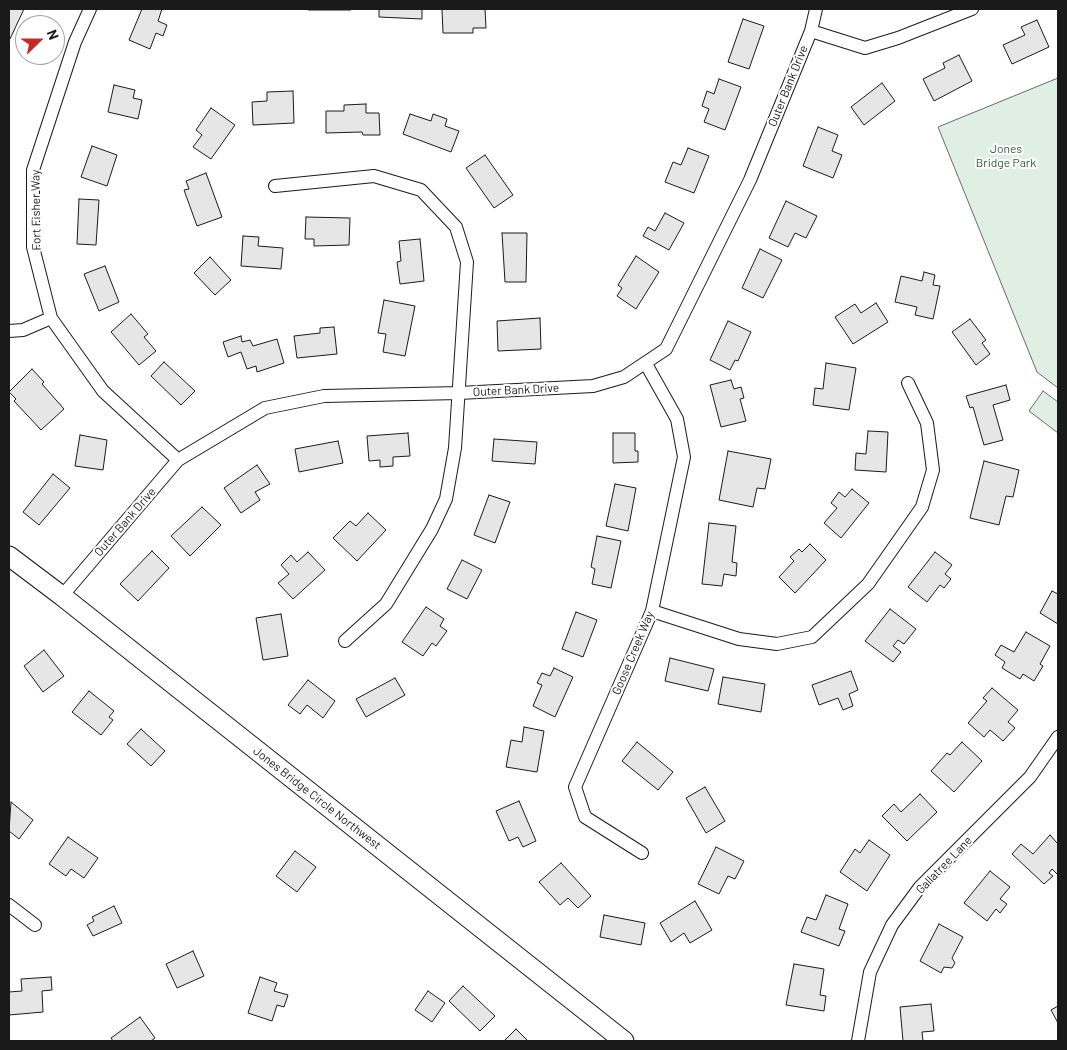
<!DOCTYPE html>
<style>
body{margin:0}
#map{position:relative;width:1067px;height:1050px;overflow:hidden;background:#fff;font-family:Barlow,sans-serif}
canvas{display:block}
.frame{position:absolute;inset:0;border:10px solid #1a1a1a;pointer-events:none}
.north{position:absolute;left:15px;top:15px;width:50px;height:50px;box-sizing:border-box;background:#fff;border:1px solid #a3a3a3;border-radius:50%;rotate:68deg;font-size:14px;font-weight:700;line-height:20px;text-align:center;color:#1a1a1a}
.north::after{content:'';display:block;margin:auto;width:18px;height:22px;background:#c62828;clip-path:polygon(50% 0,100% 100%,50% 72%,0 100%)}
</style>
<div id="map">
<canvas width="1067" height="1050"></canvas>
<div class="frame"></div>
<div class="north">N</div>
</div>
<script>
const ctx = document.querySelector('canvas').getContext('2d');
ctx.lineJoin = 'round';
function fill(path, color) { ctx.fillStyle = color; ctx.fill(path, 'evenodd'); }
const toPath = rows => new Path2D(rows.map(r => 'M' + r).join(''));
function stroke(path, color, width, dash) { ctx.strokeStyle = color; ctx.lineWidth = width; ctx.lineCap = dash ? 'butt' : 'round'; ctx.setLineDash(dash || []); ctx.stroke(path); }
function label(font, color, halo, rows, align = 'center') {
  ctx.font = font + ' Barlow,sans-serif'; ctx.lineWidth = 4; ctx.setLineDash([]); ctx.textBaseline = 'middle'; ctx.strokeStyle = halo; ctx.fillStyle = color; for (const [text, x, y, turn = 0] of rows) {
    ctx.save(); ctx.translate(x, y); ctx.rotate((+turn || 0) * Math.PI / 180); ctx.textAlign = isNaN(turn) ? turn : align; if (halo) ctx.strokeText(text, 0, 0); ctx.fillText(text, 0, 0); ctx.restore();
  }
}
const green = toPath([
 [1058,78,1058,388,1037,372,938,127,1058,78],
 [1043,391,1058,402,1058,433,1029,411,1043,391]
]);
fill(green, '#e0efe3');
stroke(green, '#6a6a6a', 1);
const building = toPath([
 [9,9,24,9,10,39,9,38,9,9],
 [142,9,162,9,158,21,167,25,163,36,156,33,150,49,129,40,142,9],
 [308,9,351,9,351,10,308,10,308,9],
 [379,9,422,9,422,19,379,17,379,9],
 [442,9,485,9,486,28,473,28,473,33,443,33,442,9],
 [743,19,764,26,749,69,728,62,743,19],
 [1037,20,1049,47,1012,64,1003,45,1025,35,1021,27,1037,20],
 [959,55,972,81,934,101,923,79,945,68,943,63,959,55],
 [719,79,741,87,725,130,704,122,709,109,702,106,707,91,714,94,719,79],
 [882,83,895,101,864,125,851,107,882,83],
 [114,85,135,90,133,98,142,100,138,119,108,112,114,85],
 [293,91,294,123,253,125,252,102,267,101,267,92,293,91],
 [366,104,366,113,379,113,380,135,363,135,362,132,326,133,326,111,344,111,344,105,366,104],
 [211,108,235,125,211,159,193,147,202,135,196,130,211,108],
 [410,114,431,121,433,114,447,119,445,126,459,131,451,152,403,134,410,114],
 [818,127,838,135,832,151,842,155,833,178,803,166,818,127],
 [92,146,117,155,107,186,81,177,92,146],
 [688,148,709,156,694,193,665,182,673,162,681,165,688,148],
 [485,155,513,195,494,208,466,168,485,155],
 [206,173,222,217,197,226,184,190,189,189,186,181,206,173],
 [79,199,99,200,96,245,77,244,79,199],
 [786,201,817,216,806,238,795,233,788,247,769,238,786,201],
 [665,213,684,223,669,250,643,236,648,227,655,231,665,213],
 [306,217,350,218,349,245,314,246,314,239,305,239,306,217],
 [502,233,527,233,526,282,505,282,502,233],
 [243,236,259,237,258,246,283,248,281,269,241,266,243,236],
 [420,239,424,281,400,284,397,262,401,261,399,241,420,239],
 [760,249,782,260,763,298,742,288,760,249],
 [636,256,659,272,636,309,617,296,622,288,618,285,636,256],
 [210,257,231,280,215,295,194,273,210,257],
 [105,266,119,302,99,311,84,274,105,266],
 [924,272,935,275,933,285,940,286,933,319,915,315,917,307,895,302,901,276,922,281,924,272],
 [384,300,415,306,405,356,383,352,386,334,378,333,384,300],
 [876,303,888,322,853,344,835,317,855,304,861,313,876,303],
 [131,314,148,334,144,337,156,351,139,365,111,332,131,314],
 [540,318,541,349,498,351,497,321,540,318],
 [970,319,986,340,982,343,990,354,976,365,952,332,970,319],
 [728,321,751,332,738,361,735,360,730,370,710,360,728,321],
 [334,327,337,354,297,358,294,336,320,333,320,328,334,327],
 [241,336,242,342,250,340,253,346,277,339,284,363,257,372,256,366,247,369,241,352,228,357,223,342,241,336],
 [164,362,195,391,181,405,151,376,164,362],
 [826,363,856,368,849,410,813,405,815,388,823,389,826,363],
 [32,369,44,382,42,384,64,409,41,430,14,401,16,399,9,392,32,369],
 [731,380,734,389,741,387,744,398,740,399,746,421,721,427,710,385,731,380],
 [1006,385,1010,400,993,405,1003,440,984,445,973,407,970,408,966,396,1006,385],
 [868,431,888,432,886,472,855,470,856,453,866,454,868,431],
 [408,433,410,456,393,457,393,466,380,467,380,460,369,461,367,436,408,433],
 [613,433,635,433,635,451,638,451,638,462,613,463,613,433],
 [80,435,107,440,103,470,75,466,80,435],
 [494,439,537,442,535,464,492,461,494,439],
 [338,441,343,463,299,472,295,449,338,441],
 [728,451,771,459,765,489,757,488,753,507,719,500,728,451],
 [984,461,1019,470,1013,497,1006,496,999,525,970,518,984,461],
 [257,465,270,484,255,492,260,500,241,513,224,488,257,465],
 [53,474,70,488,39,525,23,512,53,474],
 [615,484,636,488,628,531,606,526,615,484],
 [852,489,869,503,841,538,824,523,837,508,831,503,839,492,845,497,852,489],
 [489,495,510,502,495,543,474,535,489,495],
 [202,507,221,525,190,556,171,536,202,507],
 [368,513,386,530,357,561,333,538,350,521,356,526,368,513],
 [709,523,736,526,732,562,737,563,736,576,724,574,722,586,702,584,709,523],
 [597,536,621,541,611,588,592,584,595,569,591,567,597,536],
 [810,544,826,560,795,593,779,577,794,561,790,557,799,549,802,552,810,544],
 [152,551,169,568,138,601,120,584,152,551],
 [308,552,325,570,293,599,278,583,289,574,281,565,291,555,297,562,308,552],
 [935,552,952,565,945,574,951,579,944,588,940,585,927,602,908,587,935,552],
 [462,560,482,570,467,599,447,589,462,560],
 [1052,591,1058,594,1058,624,1040,613,1052,591],
 [426,607,444,619,440,626,447,631,436,646,432,643,423,656,402,642,426,607],
 [890,609,916,629,904,644,898,640,893,646,901,652,893,662,865,641,890,609],
 [576,612,597,620,583,657,562,649,576,612],
 [281,614,288,656,263,660,256,618,281,614],
 [1026,632,1050,646,1040,664,1043,666,1034,681,1023,674,1020,679,1002,668,1005,662,995,655,1001,645,1014,652,1026,632],
 [44,650,64,676,43,692,24,666,44,650],
 [670,658,714,669,708,691,665,681,670,658],
 [554,668,573,677,555,717,533,706,542,685,537,683,542,673,550,676,554,668],
 [851,671,858,690,849,694,853,706,843,710,838,698,819,705,812,685,851,671],
 [723,677,765,684,761,712,718,704,723,677],
 [395,678,405,695,366,717,356,699,395,678],
 [308,680,335,701,323,718,307,705,300,714,288,705,308,680],
 [992,688,1018,710,1008,722,1015,728,1003,741,990,730,984,737,968,723,987,701,983,698,992,688],
 [89,691,114,711,109,717,113,720,101,735,72,712,89,691],
 [524,727,544,731,537,772,506,767,511,740,522,742,524,727],
 [141,729,165,751,151,766,127,744,141,729],
 [637,742,673,772,658,790,622,761,637,742],
 [962,742,982,761,954,792,931,771,947,753,950,755,962,742],
 [705,787,725,821,706,833,686,798,705,787],
 [920,794,937,812,907,841,882,816,894,804,901,812,920,794],
 [519,801,536,841,523,847,518,837,509,841,496,811,519,801],
 [11,802,33,820,19,839,9,831,11,802],
 [1050,835,1058,844,1058,872,1057,874,1052,869,1049,873,1053,876,1044,884,1012,854,1021,844,1033,854,1050,835],
 [68,837,98,858,84,878,71,869,66,876,49,864,68,837],
 [869,840,890,855,867,891,840,872,855,849,860,853,869,840],
 [716,847,744,861,735,879,728,876,719,894,698,884,716,847],
 [295,851,316,867,297,892,276,876,295,851],
 [561,863,591,896,578,908,568,898,560,905,539,882,561,863],
 [990,871,1010,887,1000,899,1007,904,1000,913,996,909,987,921,964,903,990,871],
 [826,895,848,904,839,929,845,931,839,946,801,932,807,917,816,920,826,895],
 [695,901,712,930,690,943,684,933,671,942,660,923,695,901],
 [114,906,122,923,93,936,87,925,94,921,92,917,114,906],
 [604,915,645,923,641,945,600,937,604,915],
 [939,924,963,937,952,958,955,963,952,968,944,967,941,973,920,961,939,924],
 [193,951,204,976,177,988,166,964,193,951],
 [794,964,824,969,820,995,826,996,824,1011,786,1005,794,964],
 [51,977,52,990,42,991,43,1012,9,1015,9,992,22,991,21,979,51,977],
 [260,977,277,983,274,991,288,995,284,1007,277,1005,272,1021,248,1013,260,977],
 [463,986,495,1016,480,1031,449,1001,463,986],
 [428,991,445,1003,432,1022,415,1010,428,991],
 [931,1004,934,1031,922,1032,923,1041,903,1041,900,1007,931,1004],
 [1058,1006,1058,1023,1051,1010,1058,1006],
 [140,1017,155,1038,151,1041,113,1041,111,1038,140,1017],
 [516,1029,528,1041,504,1041,516,1029]
]);
fill(building, '#e6e6e6');
stroke(building, '#1a1a1a', 1);
const street = toPath([
 [90,9,75,42,33,170,33,247,51,318,103,391,178,460],
 [811,31,865,48,898,38,972,9],
 [275,186,374,176,421,190,456,227,467,262,455,448,446,499,432,529,386,604,345,641],
 [9,331,23,330,51,318],
 [62,596,178,460,265,408,324,396,459,393,593,386,624,377,666,349,750,180,811,31,816,9],
 [652,611,739,639,777,644,812,637,868,584,922,507,933,470,927,423,908,383],
 [642,853,585,817,575,787,652,611,684,457,677,419,646,364],
 [9,905,35,925],
 [858,1041,870,972,892,925,920,887,1030,777,1058,737]
]);
const secondary = toPath([
 [9,556,62,596,624,1041]
]);
stroke(street, '#1a1a1a', 14);
stroke(secondary, '#1a1a1a', 21);
stroke(street, '#fff', 12);
stroke(secondary, '#fff', 19);
label('12px', '#1a1a1a', '#fff', [
 ["Outer Bank Drive",788,86,-68],
 ["Fort Fisher Way",36,210,-91],
 ["Outer Bank Drive",516,390,-3],
 ["Outer Bank Drive",125,522,-49],
 ["Goose Creek Way",633,653,-67],
 ["Jones Bridge Circle Northwest",317,798,38],
 ["Gallatree Lane",944,865,-46]
]);
label('12px', '#2b5a34', '#fff', [
 ["Jones",1006,149],
 ["Bridge Park",1006,163]
]);
</script>
